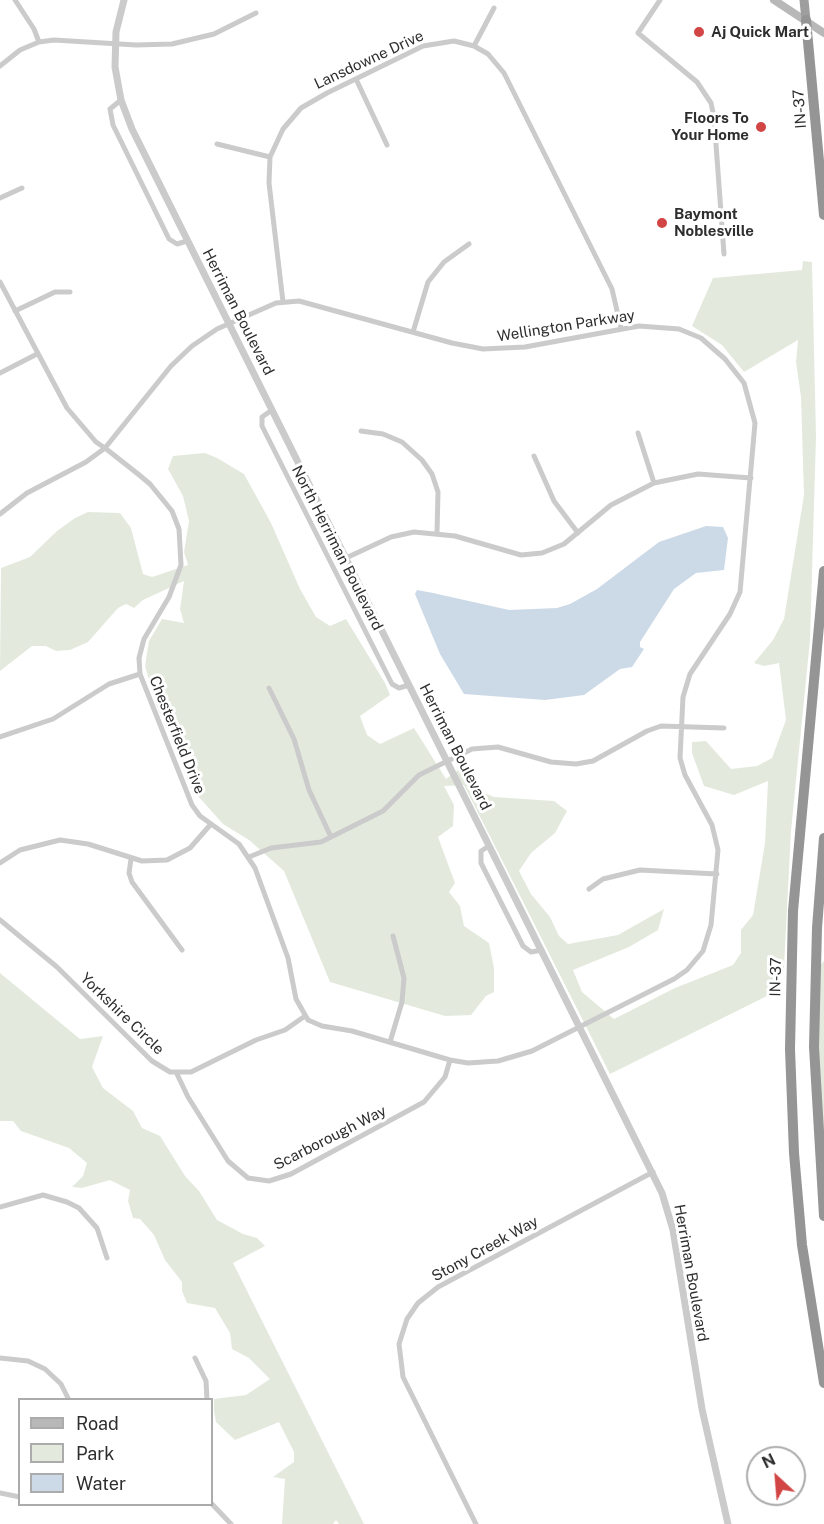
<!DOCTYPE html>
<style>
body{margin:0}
#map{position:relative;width:824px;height:1524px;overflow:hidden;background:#fff;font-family:"Public Sans",sans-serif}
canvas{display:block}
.legend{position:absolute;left:18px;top:1398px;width:195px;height:108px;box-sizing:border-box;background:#fff;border:2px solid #ababab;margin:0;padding:8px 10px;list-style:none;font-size:18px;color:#2e2e2e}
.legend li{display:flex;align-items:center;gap:12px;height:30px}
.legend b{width:30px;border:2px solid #ababab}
.north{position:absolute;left:746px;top:1446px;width:60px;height:60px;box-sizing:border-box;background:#fff;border:2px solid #ababab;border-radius:50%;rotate:334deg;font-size:16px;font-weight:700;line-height:24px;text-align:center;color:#2e2e2e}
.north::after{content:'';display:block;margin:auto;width:21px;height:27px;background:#d14544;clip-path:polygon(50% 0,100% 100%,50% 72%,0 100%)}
</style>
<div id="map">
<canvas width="824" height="1524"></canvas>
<ul class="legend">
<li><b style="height:8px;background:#b8b8b8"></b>Road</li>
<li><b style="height:16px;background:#e3eadd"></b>Park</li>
<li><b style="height:16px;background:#ccdae7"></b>Water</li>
</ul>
<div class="north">N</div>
</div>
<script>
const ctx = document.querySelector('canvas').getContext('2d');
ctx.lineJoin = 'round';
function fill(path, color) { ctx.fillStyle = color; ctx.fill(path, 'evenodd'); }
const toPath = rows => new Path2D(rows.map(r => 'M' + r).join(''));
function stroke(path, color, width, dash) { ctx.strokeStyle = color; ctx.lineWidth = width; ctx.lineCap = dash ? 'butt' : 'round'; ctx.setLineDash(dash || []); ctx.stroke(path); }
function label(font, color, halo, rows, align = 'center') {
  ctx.font = font + ' "Public Sans",sans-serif'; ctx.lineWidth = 6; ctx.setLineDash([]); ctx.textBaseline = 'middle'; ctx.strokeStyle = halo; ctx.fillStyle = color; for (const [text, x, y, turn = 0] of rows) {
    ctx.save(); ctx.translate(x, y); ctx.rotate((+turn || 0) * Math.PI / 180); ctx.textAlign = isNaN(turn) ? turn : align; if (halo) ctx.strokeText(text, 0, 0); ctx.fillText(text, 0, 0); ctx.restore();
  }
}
fill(toPath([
 [803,261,812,262,816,437,810,640,791,831,784,967,771,997,771,994,610,1074,464,785,444,786,454,805,453,826,438,837,455,883,449,892,460,906,464,926,489,943,494,968,494,992,486,996,471,1015,445,1016,330,982,284,871,249,840,223,824,190,787,188,771,157,707,145,666,149,641,162,619,184,623,180,609,184,581,143,600,134,608,126,604,118,608,88,642,70,650,56,651,46,646,32,646,0,671,1,568,30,557,57,531,75,518,88,512,120,513,131,528,143,574,152,577,188,565,184,552,189,521,183,496,168,469,173,456,205,453,217,458,244,474,271,523,300,589,316,617,330,626,346,619,385,683,390,695,360,716,367,735,380,744,414,728,446,779,469,762,478,790,494,797,554,801,567,811,555,833,531,853,519,871,531,894,550,917,559,936,568,944,618,935,664,909,658,930,629,947,573,970,582,992,614,1019,675,988,733,965,741,953,741,930,753,915,765,843,768,781,734,795,704,786,692,753,692,742,706,741,731,769,757,766,772,758,786,720,779,663,764,666,754,663,773,640,784,619,804,495,801,397,796,362,798,340,744,372,722,345,692,326,713,278,802,270],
 [824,961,824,1203,815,971],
 [0,973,80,1039,103,1036,92,1067,103,1088,133,1111,142,1128,160,1136,185,1176,199,1191,217,1220,243,1234,257,1238,265,1246,233,1263,364,1524,339,1524,336,1520,333,1524,282,1524,285,1479,273,1477,294,1462,294,1452,279,1422,235,1440,216,1422,214,1411,214,1399,246,1395,270,1379,249,1358,232,1349,230,1333,215,1308,187,1303,182,1291,182,1282,165,1260,154,1235,140,1219,133,1218,128,1201,130,1190,110,1180,82,1188,72,1187,83,1176,87,1163,69,1148,21,1131,13,1121,0,1121]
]), '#e3eadd');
fill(toPath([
 [706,526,723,527,728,538,724,570,696,573,674,589,640,642,640,647,644,649,632,667,620,669,584,695,545,700,464,694,440,654,415,594,417,590,433,593,509,610,557,608,570,604,597,589,659,542]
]), '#ccdae7');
stroke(toPath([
 [15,0,34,29,39,42],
 [660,0,638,33,697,82,711,103,714,117,724,254],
 [474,46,494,8],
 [0,66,20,50,39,42,54,40,136,45,172,44,214,34,256,13],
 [356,79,387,145],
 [121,100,110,109,113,125,169,239,177,244,187,241],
 [217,144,270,157],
 [0,198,22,188],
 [0,282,67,408,96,442,105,448,138,474,150,484,172,511,179,529,181,565,169,597,144,639,139,658,140,674,192,805,200,816,239,844,255,868,288,958,296,999,308,1020,322,1026,352,1031,450,1060,468,1063,498,1061,532,1051,674,979,687,970,703,951,711,925,718,850,712,825,685,775,680,758,683,697,690,674,730,614,740,592,755,423,744,383,725,359,701,338,679,329,639,326,525,347,483,349,452,343,299,301,276,303,217,329,192,346,171,366,105,448,86,462,27,493,0,514],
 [283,302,269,183,270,157,283,129,301,108,327,93,423,46,454,41,474,46,488,54,504,73,612,289,621,328],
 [15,311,55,292,70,292],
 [413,332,428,282,444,262,469,244],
 [0,373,37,354],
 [272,410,262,417,262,426,392,684,399,688,409,685],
 [361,431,383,434,402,442,422,460,432,474,438,492,437,533],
 [638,433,654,483],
 [534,456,554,501,578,533],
 [346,558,391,537,414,532,455,536,521,555,542,553,564,544,611,505,654,483,698,474,751,478],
 [269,688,294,739,309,790,331,837],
 [0,737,53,719,109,684,140,674],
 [489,846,481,851,481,863,523,946,531,952,542,950],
 [249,857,271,848,321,842,383,811,419,775,472,749,498,747,551,762,576,764,593,761,647,731,661,726,724,728],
 [131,859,129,873,132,882,182,950],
 [0,863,20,850,60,840,88,844,142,861,167,860,190,848,211,824],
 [589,889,603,879,640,870,717,874],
 [0,920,57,967,152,1061,170,1072,191,1072,256,1040,285,1030,305,1016],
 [390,1042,402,1002,404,978,393,936],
 [177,1074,188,1097,228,1161,248,1178,269,1181,291,1174,424,1102,445,1077,450,1060],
 [0,1207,43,1195,67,1202,79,1208,97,1228,107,1258],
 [0,1358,28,1361,45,1369,61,1384,69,1400],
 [195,1358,206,1381,207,1400],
 [0,1493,20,1497],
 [212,1504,231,1524],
 [476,1524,403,1377,399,1344,407,1319,418,1303,438,1287,653,1172]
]), '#cbcbcb', 5);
stroke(toPath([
 [124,0,116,32,115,67,121,100,132,129,662,1193,673,1230,702,1409,728,1524]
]), '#cbcbcb', 7);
stroke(toPath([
 [774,0,824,33]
]), '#b8b8b8', 8);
stroke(toPath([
 [804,0,806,20]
]), '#9e9e9e', 9);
stroke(toPath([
 [806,20,824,215],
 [824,571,793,911,790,1049,794,1153,802,1245,824,1383],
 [824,838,817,928,814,1047,824,1216]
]), '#959595', 10);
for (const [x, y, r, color] of [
 [699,32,6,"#d14544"],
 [761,127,6,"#d14544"],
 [662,223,6,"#d14544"]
]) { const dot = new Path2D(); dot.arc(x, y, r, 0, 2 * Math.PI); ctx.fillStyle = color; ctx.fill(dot); stroke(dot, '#fff', 2); }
label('bold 15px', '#2e2e2e', '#fff', [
 ["Aj Quick Mart",711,32],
 ["Floors To",749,118,"right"],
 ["Your Home",749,135,"right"],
 ["Baymont",674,214],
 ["Noblesville",674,231]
], 'left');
label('15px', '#2e2e2e', '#fff', [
 ["Lansdowne Drive",369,60,-25],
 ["IN-37",800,109,-94],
 ["Herriman Boulevard",238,312,63],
 ["Wellington Parkway",566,326,-9],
 ["North Herriman Boulevard",337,548,63],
 ["Chesterfield Drive",177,735,68],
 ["Herriman Boulevard",455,747,63],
 ["IN-37",776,977,-89],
 ["Yorkshire Circle",122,1014,44],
 ["Scarborough Way",330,1138,-27],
 ["Stony Creek Way",485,1249,-29],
 ["Herriman Boulevard",691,1273,80]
]);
</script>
